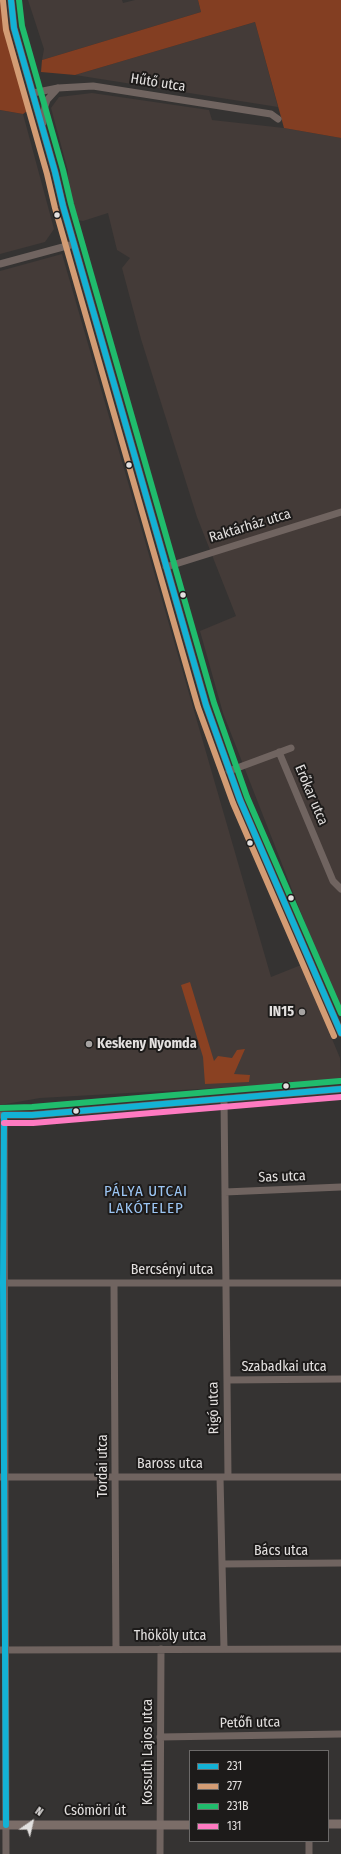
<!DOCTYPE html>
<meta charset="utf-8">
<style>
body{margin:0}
#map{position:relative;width:341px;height:1854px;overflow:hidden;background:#353332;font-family:"Fira Sans Condensed",sans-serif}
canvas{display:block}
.legend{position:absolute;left:189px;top:1750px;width:140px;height:92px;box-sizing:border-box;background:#1d1b1a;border:1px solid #6c6a69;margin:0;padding:5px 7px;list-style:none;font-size:12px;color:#e3e0df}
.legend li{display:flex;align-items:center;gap:8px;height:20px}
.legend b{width:20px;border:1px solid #6c6a69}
.north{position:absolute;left:12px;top:1802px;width:40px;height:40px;-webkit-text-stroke:3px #1d1b1a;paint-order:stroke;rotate:34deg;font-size:11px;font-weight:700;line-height:16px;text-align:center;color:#e3e0df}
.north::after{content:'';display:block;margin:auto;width:14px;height:18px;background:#e3e0df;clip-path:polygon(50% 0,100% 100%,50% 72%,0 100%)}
</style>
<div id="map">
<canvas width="341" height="1854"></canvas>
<ul class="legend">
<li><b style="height:5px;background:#13b2d5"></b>231</li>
<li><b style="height:5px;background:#d39c74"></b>277</li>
<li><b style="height:5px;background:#20bc6c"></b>231B</li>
<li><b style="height:5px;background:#fe7ac1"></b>131</li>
</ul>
<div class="north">N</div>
</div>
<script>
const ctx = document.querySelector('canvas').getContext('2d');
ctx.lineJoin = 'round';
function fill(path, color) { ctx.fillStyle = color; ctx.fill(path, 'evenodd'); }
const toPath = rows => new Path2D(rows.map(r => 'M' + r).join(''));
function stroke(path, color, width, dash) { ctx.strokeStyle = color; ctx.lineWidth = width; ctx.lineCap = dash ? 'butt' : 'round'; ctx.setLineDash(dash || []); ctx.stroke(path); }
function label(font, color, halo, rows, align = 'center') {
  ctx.font = font + ' "Fira Sans Condensed",sans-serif'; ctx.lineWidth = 4; ctx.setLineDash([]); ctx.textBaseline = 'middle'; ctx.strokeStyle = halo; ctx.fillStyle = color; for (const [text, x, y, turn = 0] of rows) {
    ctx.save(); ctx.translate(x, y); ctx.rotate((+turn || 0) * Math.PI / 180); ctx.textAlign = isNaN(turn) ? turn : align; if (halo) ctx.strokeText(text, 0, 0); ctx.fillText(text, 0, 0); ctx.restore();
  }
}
fill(toPath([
 [28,0,122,0,123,3,135,0,198,0,201,12,42,60,44,49],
 [255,22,278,107,75,75],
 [92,93,209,110,212,120,284,128,341,138,341,1015,223,713,200,631,236,616,197,517,141,339,122,268,130,258,117,250,108,213,83,221,77,220,67,186,68,171,51,108,59,97],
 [0,110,23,114,54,229,45,242,0,254],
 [62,254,271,977,301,965,340,1058,341,1081,40,1098,0,1105,0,271]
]), '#443b38');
fill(toPath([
 [0,0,5,0,6,16,30,109,23,114,0,110],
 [198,0,341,0,341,138,284,128,255,22,75,75,41,72,42,60,201,12]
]), '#833e22');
fill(toPath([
 [190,982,214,1061,218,1056,232,1058,237,1050,245,1049,234,1074,250,1075,249,1082,205,1084,203,1057,181,985]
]), '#8a4122');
stroke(toPath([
 [11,0,14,28,55,172,63,206,206,705,240,800,341,1033],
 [33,93,58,88,93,86,271,114,278,119],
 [43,123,45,106,47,100,58,88],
 [0,264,74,244],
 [166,567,341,512],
 [279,752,333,881,341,889],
 [229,771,291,748],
 [224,1099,228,1477],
 [0,1115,32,1115,341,1089],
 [4,1115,6,1854],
 [225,1192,341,1187],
 [3,1283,341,1283],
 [114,1283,116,1649],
 [227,1380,341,1379],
 [1,1477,341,1477],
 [220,1477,224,1649],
 [222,1564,341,1563],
 [0,1650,341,1649],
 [160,1737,341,1734],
 [160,1854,161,1649],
 [309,1854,309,1841]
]), '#706460', 7);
stroke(toPath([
 [328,1824,341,1824],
 [0,1825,190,1825]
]), '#7b6d68', 9);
stroke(toPath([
 [11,0,14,28,55,172,63,206,206,705,240,800,341,1033],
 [4,1115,3,1283,6,1825],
 [4,1115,32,1115,341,1089]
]), '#13b2d5', 6);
stroke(toPath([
 [3,1,6,30,47,174,55,208,198,707,233,803,334,1036]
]), '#d39c74', 6);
stroke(toPath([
 [19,0,22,26,63,170,71,204,214,703,247,797,341,1013],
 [0,1108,32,1107,340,1081]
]), '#20bc6c', 6);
stroke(toPath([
 [4,1123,33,1123,341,1097]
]), '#fe7ac1', 6);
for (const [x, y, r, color] of [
 [57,215,3.5,"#e3e0df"],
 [129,465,3.5,"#e3e0df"],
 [183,595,3.5,"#e3e0df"],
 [250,843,3.5,"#e3e0df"],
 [291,898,3.5,"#e3e0df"],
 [302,1012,4,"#a6a3a2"],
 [89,1044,4,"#a6a3a2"],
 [286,1086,3.5,"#e3e0df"],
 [76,1111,3.5,"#e3e0df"]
]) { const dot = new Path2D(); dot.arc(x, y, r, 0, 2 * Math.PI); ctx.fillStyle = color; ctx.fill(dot); stroke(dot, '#1d1b1a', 1.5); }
label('14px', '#e3e0df', '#1d1b1a', [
 ["Hűtő utca",158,83,9],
 ["Raktárház utca",250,526,-17],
 ["Erőkar utca",311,795,67],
 ["Sas utca",282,1177,-2],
 ["Bercsényi utca",172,1270],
 ["Szabadkai utca",284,1367],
 ["Rigó utca",214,1408,-91],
 ["Baross utca",170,1464],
 ["Tordai utca",103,1466,-90],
 ["Bács utca",281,1551],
 ["Thököly utca",170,1636],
 ["Petőfi utca",250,1723,-1],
 ["Kossuth Lajos utca",148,1752,-90],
 ["Csömöri út",95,1811]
]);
label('bold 14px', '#e3e0df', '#1d1b1a', [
 ["IN15",294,1012],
 ["Keskeny Nyomda",97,1044,"left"]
], 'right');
ctx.letterSpacing = '1px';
label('15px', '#9cc6f4', '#1d1b1a', [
 ["PÁLYA UTCAI",146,1192],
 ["LAKÓTELEP",146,1209]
]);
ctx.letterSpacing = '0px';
</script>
